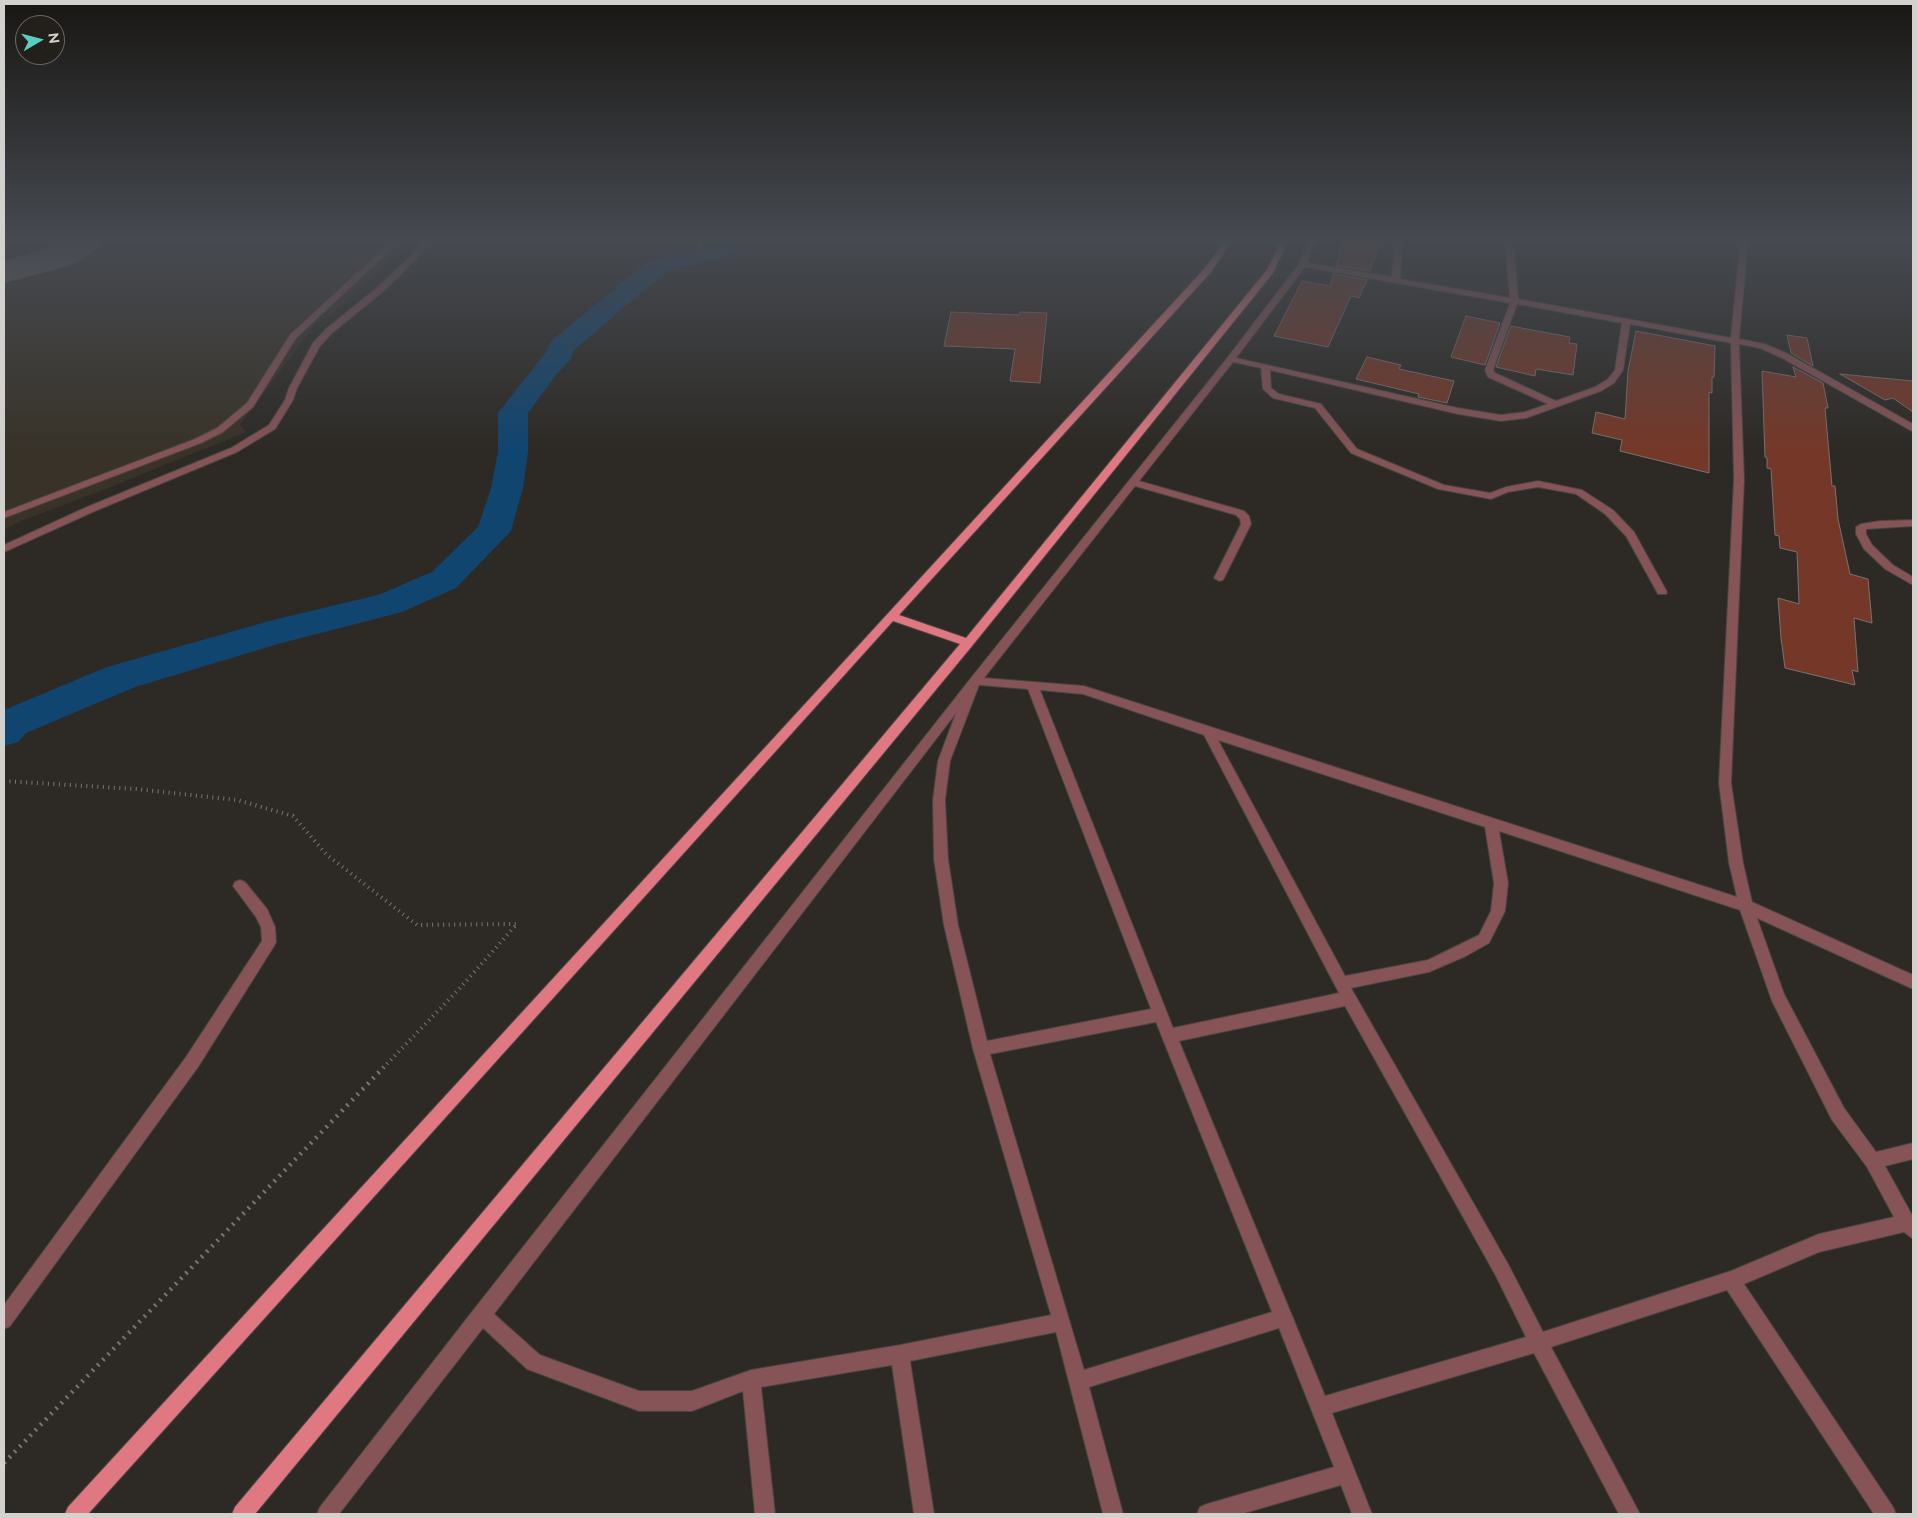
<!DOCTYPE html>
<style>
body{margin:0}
#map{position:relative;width:1917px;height:1518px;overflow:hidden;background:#2d2a25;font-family:Raleway,sans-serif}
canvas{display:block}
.frame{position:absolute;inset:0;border:5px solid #d3d1ce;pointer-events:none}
.north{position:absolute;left:15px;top:15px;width:50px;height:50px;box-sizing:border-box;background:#23201c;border:1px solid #696763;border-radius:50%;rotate:82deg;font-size:14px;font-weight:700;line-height:20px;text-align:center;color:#d3d1ce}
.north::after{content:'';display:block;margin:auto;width:18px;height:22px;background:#57cec1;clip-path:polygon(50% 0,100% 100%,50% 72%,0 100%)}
</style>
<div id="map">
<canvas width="1917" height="1518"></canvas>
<div class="frame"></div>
<div class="north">N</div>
</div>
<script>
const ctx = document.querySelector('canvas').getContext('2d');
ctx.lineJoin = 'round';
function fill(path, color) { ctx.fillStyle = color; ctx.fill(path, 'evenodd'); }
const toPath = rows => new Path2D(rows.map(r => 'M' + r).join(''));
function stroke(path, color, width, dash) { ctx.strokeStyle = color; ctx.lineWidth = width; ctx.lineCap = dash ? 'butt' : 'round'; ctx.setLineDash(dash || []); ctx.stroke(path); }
fill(toPath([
 [4,241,412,241,327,318,316,323,240,425,246,432,101,491,21,521,4,530]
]), '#383228');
stroke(toPath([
 [700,256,701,241]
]), '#4a6f8c', 4.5);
fill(toPath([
 [717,241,741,241,733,255,667,271,574,350,570,360,556,375,528,413,528,452,523,488,511,531,456,588,402,612,278,644,135,687,26,733,18,742,4,746,4,710,107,667,273,620,378,595,432,572,478,527,491,488,498,452,498,413,546,352,551,341,649,261,715,245,717,241]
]), '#104570');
fill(toPath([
 [59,241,102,241,98,249,72,265,4,283,4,261,46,249,59,241]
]), '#6a6864');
const building = toPath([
 [1343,241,1382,241,1370,271,1336,266,1343,241],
 [1333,274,1367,280,1359,298,1351,296,1328,347,1274,336,1302,281,1330,286,1333,274],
 [951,312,1019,315,1020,312,1047,313,1040,383,1010,381,1015,349,944,346,951,312],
 [1466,316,1500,323,1485,365,1451,357,1466,316],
 [1511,326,1570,337,1569,343,1577,344,1573,375,1536,369,1535,376,1496,367,1511,326],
 [1636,331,1715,346,1714,377,1712,377,1712,393,1709,392,1709,473,1620,451,1622,440,1592,433,1596,412,1625,419,1628,371,1636,331],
 [1787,335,1807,338,1813,366,1791,353,1787,335],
 [1367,357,1401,365,1399,369,1454,381,1447,403,1418,397,1419,394,1356,379,1367,357],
 [1793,367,1823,383,1828,408,1825,408,1832,486,1835,486,1838,519,1850,574,1868,579,1872,623,1854,618,1858,672,1852,670,1855,685,1785,668,1781,638,1778,598,1799,604,1797,552,1780,548,1779,536,1775,535,1771,469,1767,468,1767,458,1765,457,1762,371,1796,377,1793,367],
 [1840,374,1913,381,1913,412,1893,398,1885,400,1840,374]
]);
fill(building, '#753828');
stroke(building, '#7a7371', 1);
const minor = toPath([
 [392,241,400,241,296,338,253,407,223,432,201,443,4,518,4,512,195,439,217,428,247,403,290,335,392,241],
 [426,241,434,241,385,290,332,333,320,346,297,388,293,400,275,429,237,452,95,511,4,552,4,545,87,507,231,448,269,425,285,400,289,388,313,343,326,329,379,286,426,241],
 [1309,241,1316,241,1307,263,1392,277,1394,241,1402,241,1400,279,1510,298,1505,241,1513,241,1518,299,1731,338,1740,246,1723,241,1748,241,1739,339,1765,344,1788,354,1913,424,1913,431,1910,430,1782,358,1760,348,1739,344,1744,480,1731,783,1743,863,1752,902,1913,975,1913,989,1757,918,1784,994,1844,1108,1876,1152,1913,1143,1913,1159,1885,1166,1913,1217,1913,1239,1904,1232,1819,1252,1744,1284,1893,1507,1896,1514,1874,1514,1727,1290,1551,1347,1640,1514,1619,1514,1534,1353,1332,1413,1372,1514,1352,1514,1341,1485,1241,1514,1197,1514,1200,1507,1207,1504,1334,1467,1279,1328,1089,1387,1123,1514,1103,1514,1056,1332,910,1361,934,1514,914,1514,892,1365,761,1387,775,1514,755,1514,743,1391,692,1411,639,1411,527,1369,483,1328,339,1514,317,1514,320,1507,475,1308,971,678,1228,357,1299,264,1309,241],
 [1305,267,1510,303,1485,370,1488,377,1548,404,1525,412,1501,415,1458,408,1236,358,1305,267],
 [1517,304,1622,323,1615,370,1608,379,1595,387,1556,401,1495,373,1493,370,1517,304],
 [1630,324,1731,343,1734,480,1719,783,1729,863,1737,897,1084,686,984,678,1135,486,1236,515,1240,519,1241,524,1214,578,1219,581,1223,580,1251,524,1249,516,1244,511,1139,481,1233,362,1261,368,1263,389,1273,398,1315,408,1351,453,1438,489,1491,499,1508,492,1538,487,1576,494,1605,514,1626,536,1658,594,1666,594,1667,592,1634,532,1613,510,1582,490,1538,481,1506,487,1490,493,1444,485,1357,449,1321,404,1279,394,1271,388,1270,370,1458,414,1501,421,1526,418,1601,391,1614,383,1623,370,1630,324],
 [979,685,1028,689,1151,1009,987,1041,958,925,948,859,945,800,950,761,979,685],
 [1040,690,1083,694,1204,735,1339,993,1173,1028,1040,690],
 [956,713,938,761,933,800,934,859,944,925,973,1049,1051,1315,900,1345,751,1370,692,1391,639,1391,540,1355,494,1314,956,713],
 [1218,740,1485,827,1494,883,1491,911,1479,935,1428,960,1345,976,1218,740],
 [1499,831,1740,910,1772,1001,1832,1120,1867,1167,1894,1217,1819,1234,1731,1271,1543,1332,1508,1264,1351,988,1429,972,1466,956,1489,943,1505,911,1508,883,1499,831],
 [1345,1006,1496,1276,1526,1337,1325,1396,1179,1041,1345,1006],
 [1156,1022,1272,1312,1084,1370,990,1054,1156,1022],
 [1913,520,1913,526,1866,529,1866,534,1872,545,1893,565,1913,577,1913,585,1885,569,1864,549,1856,534,1856,527,1861,524,1880,521,1913,520],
 [240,880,245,882,267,909,275,927,276,942,274,946,198,1067,10,1326,4,1329,4,1305,186,1057,262,941,261,927,256,917,233,886,235,882,240,880]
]);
const major = toPath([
 [1225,241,1232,241,1211,272,899,615,966,638,1267,270,1281,241,1288,241,1273,273,972,646,255,1514,232,1514,235,1507,960,644,893,621,88,1514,65,1514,68,1507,1205,268,1225,241]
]);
stroke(minor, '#484540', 2);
stroke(major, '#484540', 2);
stroke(toPath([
 [4,781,136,789,237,800,293,816,327,855,417,925,517,924,460,988,383,1068]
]), '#797672', 4, [1, 4.5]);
stroke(toPath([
 [4,1463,384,1067]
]), '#797672', 4.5, [2, 5.5]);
fill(minor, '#865356');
fill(major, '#df7880');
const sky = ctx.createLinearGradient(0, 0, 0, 454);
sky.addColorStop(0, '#191714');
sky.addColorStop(0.53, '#464a51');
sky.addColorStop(1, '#464a5100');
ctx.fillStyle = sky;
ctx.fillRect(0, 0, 1917, 454);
</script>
